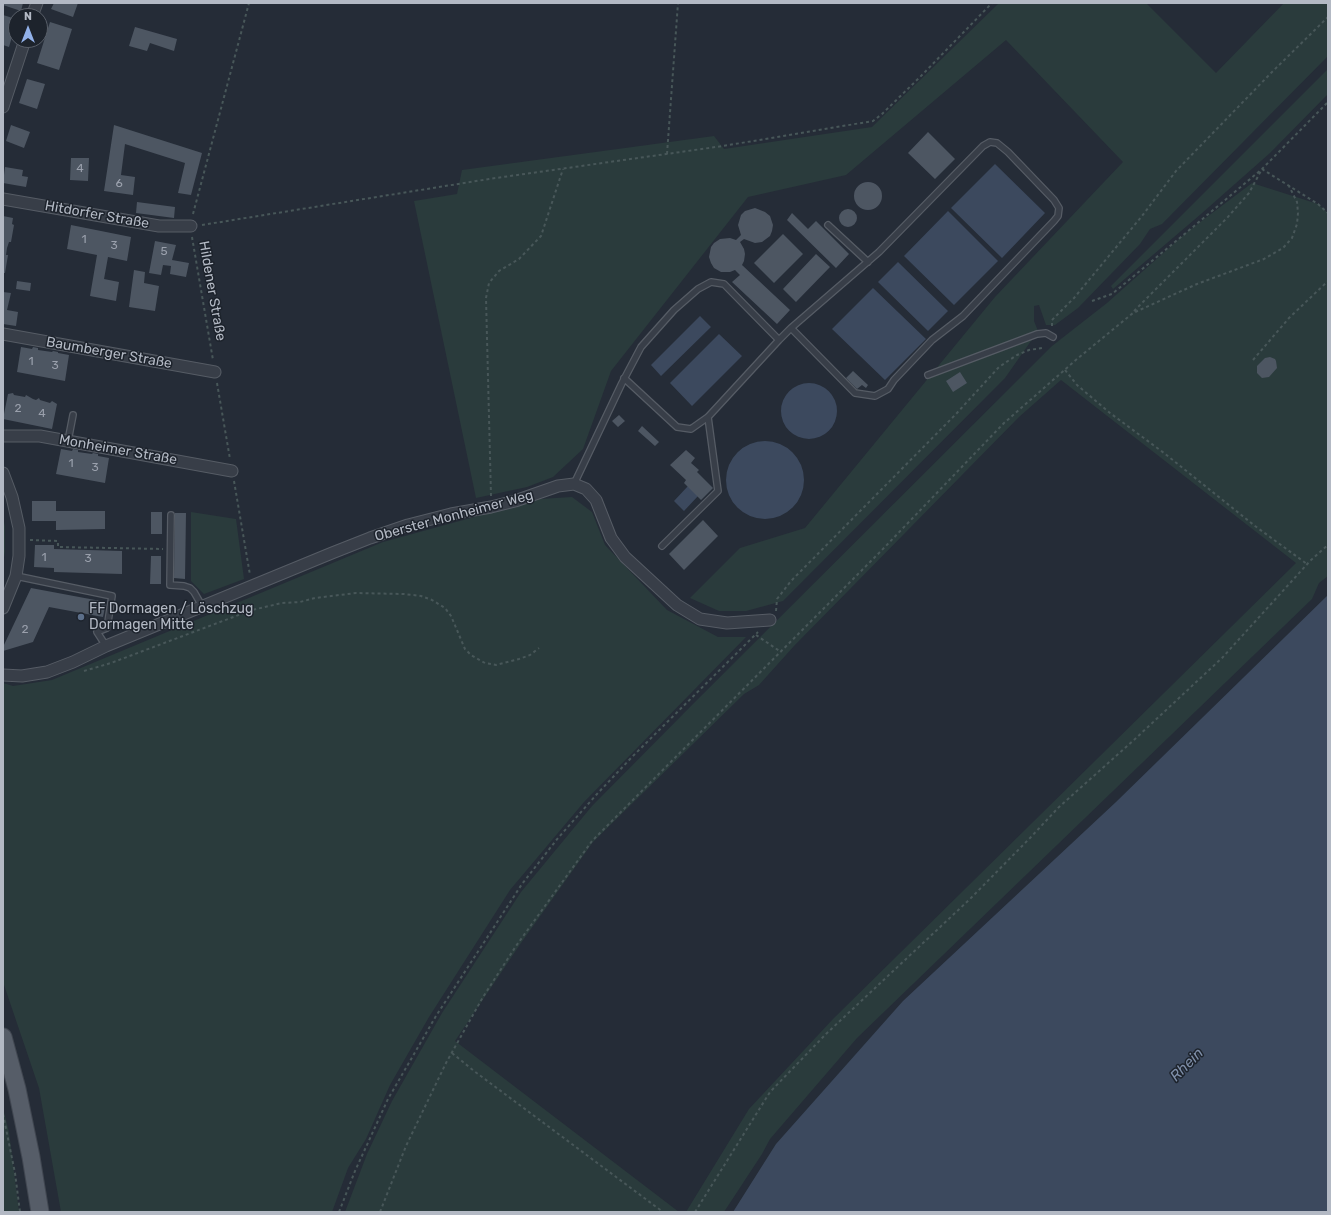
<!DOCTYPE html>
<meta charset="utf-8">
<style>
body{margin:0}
#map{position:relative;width:1331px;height:1215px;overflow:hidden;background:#252c37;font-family:Rubik,sans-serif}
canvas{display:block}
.frame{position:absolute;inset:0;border:4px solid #b3b9c4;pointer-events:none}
.north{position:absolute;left:8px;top:8px;width:40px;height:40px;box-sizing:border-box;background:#1d232c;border:1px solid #595f69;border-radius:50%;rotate:0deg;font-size:11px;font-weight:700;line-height:16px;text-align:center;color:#b3b9c4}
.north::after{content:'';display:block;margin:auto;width:14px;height:18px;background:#92b1e9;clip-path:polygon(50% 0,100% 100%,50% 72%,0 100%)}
</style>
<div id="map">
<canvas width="1331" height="1215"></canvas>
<div class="frame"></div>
<div class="north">N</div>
</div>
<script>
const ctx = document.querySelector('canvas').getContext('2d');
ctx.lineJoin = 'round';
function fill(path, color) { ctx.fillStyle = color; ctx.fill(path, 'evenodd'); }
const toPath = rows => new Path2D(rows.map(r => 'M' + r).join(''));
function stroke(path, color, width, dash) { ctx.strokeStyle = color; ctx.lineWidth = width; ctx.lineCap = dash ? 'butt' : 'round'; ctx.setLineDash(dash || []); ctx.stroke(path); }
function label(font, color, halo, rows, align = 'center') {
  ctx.font = font + ' Rubik,sans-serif'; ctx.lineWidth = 3; ctx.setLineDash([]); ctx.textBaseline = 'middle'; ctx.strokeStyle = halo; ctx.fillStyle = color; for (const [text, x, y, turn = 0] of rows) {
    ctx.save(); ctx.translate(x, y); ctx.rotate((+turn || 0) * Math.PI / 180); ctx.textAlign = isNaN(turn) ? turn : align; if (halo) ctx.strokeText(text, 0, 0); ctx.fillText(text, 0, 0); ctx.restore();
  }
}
fill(toPath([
 [999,3,1146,3,1216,73,1284,3,1328,3,1328,56,1162,224,1150,229,1140,244,1078,308,1055,325,1046,325,1039,305,1034,306,1034,321,1038,331,1005,378,783,601,746,611,719,611,690,598,740,548,805,528,995,297,1123,162,1006,40,846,175,748,197,611,371,583,449,553,477,527,487,476,498,414,201,457,194,462,170,714,136,724,149,872,127],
 [1328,69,1328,94,1270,153,1201,214,1113,289,1111,286],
 [1252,183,1318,204,1328,213,1328,576,1319,583,1312,599,857,1038,770,1139,762,1154,724,1212,686,1212,749,1109,833,1019,1296,563,1061,380,1019,417,794,646,759,685,744,694,593,842,521,943,455,1041,679,1212,345,1212,367,1154,392,1101,442,1013,521,892,592,806,692,705,1052,346,1107,303,1187,232],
 [572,497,592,512,605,545,667,610,718,637,746,637,584,802,510,890,429,1017,390,1085,366,1139,348,1168,332,1212,61,1212,39,1088,3,982,3,683,13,686,52,680,383,542,540,499],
 [191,512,236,519,244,579,204,594,191,581],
 [3,517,5,526,5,552,3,563],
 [3,1108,9,1132,19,1212,3,1212]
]), '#2a3b3c');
fill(toPath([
 [995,164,1045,213,1002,258,951,208],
 [948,211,998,261,954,305,904,256],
 [898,262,948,311,928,331,878,282],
 [873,288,926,339,885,380,832,329],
 [700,316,711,327,661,376,651,365],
 [719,334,742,356,692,406,670,383],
 '781 411a28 28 0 1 1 56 0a28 28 0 1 1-56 0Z',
 '726 480a39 39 0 1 1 78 0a39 39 0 1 1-78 0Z',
 [688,486,698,496,684,511,674,501],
 [1328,595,1328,1212,733,1212,776,1144,903,1001,1116,802]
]), '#3c495e');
fill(toPath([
 [3,3,23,3,21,11,3,5],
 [54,3,78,3,73,17,51,9],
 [3,15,16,19,16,23,9,47,3,45],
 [50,22,72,29,59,70,37,63],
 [135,27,177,39,174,51,150,43,147,51,129,46],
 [27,79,45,84,37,109,19,103],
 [11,125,30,132,24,148,6,141],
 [114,125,202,153,191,195,178,193,185,163,125,144,121,175,135,177,133,195,104,191],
 [928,132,955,159,935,179,908,153],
 [71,158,89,158,88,181,70,180],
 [5,167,23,170,22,176,28,177,26,187,3,183],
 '854 196a14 14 0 1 1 28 0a14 14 0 1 1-28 0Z',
 [137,202,175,207,174,218,136,213],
 [755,208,765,212,770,216,773,225,772,231,770,236,762,242,755,243,744,239,740,242,744,249,745,254,744,261,742,265,790,310,777,324,732,282,740,275,735,270,730,272,721,272,714,268,711,263,709,257,711,247,714,243,720,239,730,238,736,240,741,235,738,225,741,215,745,211],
 '839 218a9 9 0 1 1 18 0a9 9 0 1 1-18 0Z',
 [792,213,808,229,816,221,849,254,836,268,787,220],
 [3,216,13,218,12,224,14,225,11,242,9,242,7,248,6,255,8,255,5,273,3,273],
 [71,225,131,237,127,261,108,257,104,279,119,282,116,301,90,296,97,255,67,249],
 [783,234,803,254,774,283,754,263],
 [155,241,176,245,172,260,189,263,186,277,170,274,171,266,163,265,161,275,149,273],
 [816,254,830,267,796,302,783,289],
 [134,270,145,272,144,283,159,286,155,311,129,307],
 [17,281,31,283,30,291,16,289],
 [3,292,11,293,7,310,18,312,16,326,3,324],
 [21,347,32,349,33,347,38,348,38,350,52,352,53,351,58,352,58,353,69,355,65,381,17,372],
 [1270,357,1275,359,1276,361,1277,368,1269,377,1262,378,1257,373,1257,366,1265,358],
 [853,371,868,385,866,388,862,385,857,389,846,378],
 [960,372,967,383,953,392,946,381],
 [13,393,14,395,25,397,26,395,33,399,36,400,39,398,40,400,50,403,52,401,57,404,52,429,3,419,8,394],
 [619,415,625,421,618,427,612,421],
 [642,426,659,442,655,446,638,431],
 [61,449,72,451,73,449,78,450,78,452,92,454,93,453,98,454,98,456,109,458,105,483,56,474],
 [686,450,695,458,691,463,699,470,697,472,713,488,701,500,684,483,686,480,670,465],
 [32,501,56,501,56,511,105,511,105,529,56,530,56,521,32,521],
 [151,512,162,512,162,534,151,534],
 [175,513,186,513,185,579,174,578],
 [703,520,718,536,684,570,669,554],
 [35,545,54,545,54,549,122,551,122,574,54,572,54,568,34,567],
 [151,556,161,556,161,584,150,584],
 [31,588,106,602,103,617,49,607,33,642,3,651,3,647]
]), '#4d5662');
const service = toPath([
 [828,225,868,262],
 [928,375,1037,334,1046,333,1053,337],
 [624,378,677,427,691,429,708,417,779,340,791,328,879,252,983,146,990,142,997,143,1008,152,1054,200,1059,208,1058,216,1054,221,963,316,932,340,894,380,888,389,875,396,855,393,791,328],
 [68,441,73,415],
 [574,484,622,383,641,347,674,310,698,289,711,282,724,284,779,340],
 [171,515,170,585,184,586,190,588,194,592,202,606],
 [662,546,718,491,708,417],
 [16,576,112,596,107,628,97,632,106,646]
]);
const minor = toPath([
 [32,16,37,3],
 [3,107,25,40],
 [3,199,159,226,191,226],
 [3,334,215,372],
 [3,436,40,436,232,471],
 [3,473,12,497,19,528,19,556,16,576,3,608],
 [3,675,22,676,47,672,73,662,106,646,332,553,370,538,408,525,451,514,491,507,515,501,558,486,574,484,586,489,596,500,611,538,625,557,677,605,700,619,727,623,770,620]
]);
const primary = toPath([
 [3,1037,17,1089,31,1157,40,1212]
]);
stroke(service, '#565c65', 8);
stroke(minor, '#565c65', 13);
stroke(primary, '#414751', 19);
stroke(toPath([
 [667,154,678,3],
 [193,214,249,3],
 [202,225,489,179,723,146,873,121,882,114,920,77,992,3],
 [192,237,213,360],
 [1092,301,1112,294,1187,232,1262,169,1328,102],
 [1134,311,1227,218,1249,193,1262,169,1318,204,1328,213],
 [1052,326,1052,320,1074,298,1142,216,1176,171,1272,72,1328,17],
 [1253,360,1289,318,1328,281],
 [1065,370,1077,385,1110,413,1164,453,1255,526,1307,564],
 [217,383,230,459],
 [234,481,250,575],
 [491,496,486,298,489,283,499,271,519,259,541,236,563,169],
 [30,540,58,541,58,547,163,549],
 [776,611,777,599,791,581,956,414,999,367,1017,355,1029,350,1042,348],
 [756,635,781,652],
 [84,671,111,663,252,610,282,603,300,602,315,598,356,593,404,594,421,596,432,600,445,608,451,616,465,649,471,655,485,663,496,665,519,659,530,655,539,648],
 [452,1053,474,1071,663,1212],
 [3,1114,15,1173,20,1212],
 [339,1212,355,1171,388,1099,436,1016,522,884,558,838,597,794,632,757,758,632],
 [380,1212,406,1146,446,1063,483,997,516,946,592,841,881,551,1004,423,1077,359,1133,313,1197,284,1264,259,1283,248,1292,238,1297,224,1298,213,1297,202,1289,186],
 [695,1212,770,1092,826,1034,970,899,1030,838,1058,808,1135,739,1222,658,1310,561,1328,545]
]), '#485759', 2, [3, 3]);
stroke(service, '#383e48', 5.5);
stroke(minor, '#383e48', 11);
stroke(primary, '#565d68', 17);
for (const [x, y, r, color] of [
 [81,617,4,"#5c6f8a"]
]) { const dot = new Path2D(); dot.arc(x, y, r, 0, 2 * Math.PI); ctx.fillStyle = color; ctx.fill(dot); stroke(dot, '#1d232c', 1.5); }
label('12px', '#9aa0ac', null, [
 ["4",80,169],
 ["6",119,184],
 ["1",84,240],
 ["3",114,246],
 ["5",164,252],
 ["1",31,362],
 ["3",55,366],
 ["2",18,409],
 ["4",42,414],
 ["1",71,464],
 ["3",95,468],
 ["1",44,558],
 ["3",88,559],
 ["2",25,630]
]);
label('14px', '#b3b9c4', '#1d232c', [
 ["Hitdorfer Straße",97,215,10],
 ["Hildener Straße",212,291,80],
 ["Baumberger Straße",109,353,10],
 ["Monheimer Straße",118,450,10],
 ["Oberster Monheimer Weg",454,516,-15]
]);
label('14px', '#b3b9c4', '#1d232c', [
 ["FF Dormagen / Löschzug",89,609],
 ["Dormagen Mitte",89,625]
], 'left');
label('italic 15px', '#7e8ea8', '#1d232c', [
 ["Rhein",1187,1065,-45]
]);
</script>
